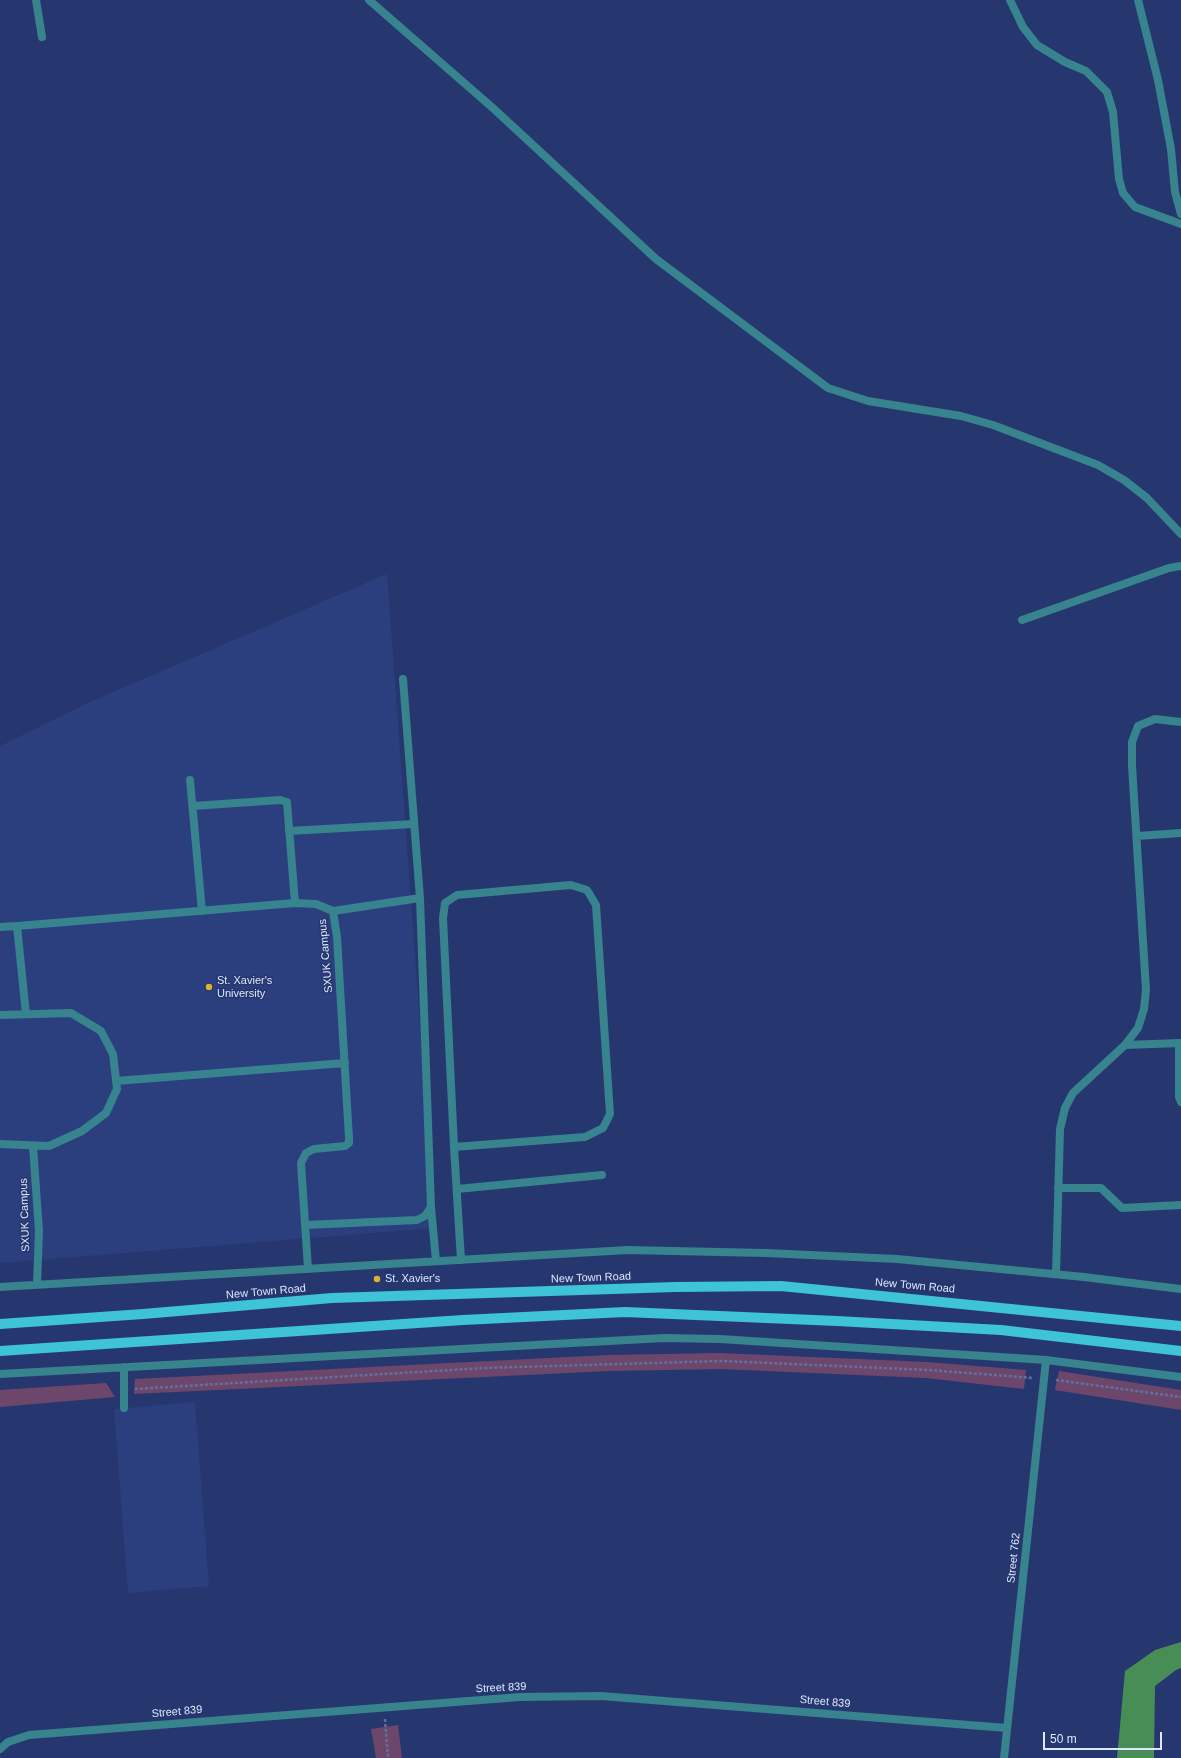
<!DOCTYPE html>
<style>
body{margin:0}
#map{position:relative;width:1181px;height:1758px;overflow:hidden;background:#263770;font-family:Helvetica,sans-serif}
canvas{display:block}
.scale{position:absolute;left:1043px;top:1732px;width:119px;height:18px;box-sizing:border-box;border:2px solid #dee7fc;border-top:0;padding-left:5px;font-size:12px;line-height:14px;white-space:nowrap;color:#dee7fc;-webkit-text-stroke:3px #263770;paint-order:stroke}
</style>
<div id="map">
<canvas width="1181" height="1758"></canvas>
<div class="scale">50 m</div>
</div>
<script>
const ctx = document.querySelector('canvas').getContext('2d');
ctx.lineJoin = 'round';
function fill(path, color) { ctx.fillStyle = color; ctx.fill(path, 'evenodd'); }
const toPath = rows => new Path2D(rows.map(r => 'M' + r).join(''));
function stroke(path, color, width, dash) { ctx.strokeStyle = color; ctx.lineWidth = width; ctx.lineCap = dash ? 'butt' : 'round'; ctx.setLineDash(dash || []); ctx.stroke(path); }
function label(font, color, halo, rows, align = 'center') {
  ctx.font = font + ' Helvetica,sans-serif'; ctx.lineWidth = 3; ctx.setLineDash([]); ctx.textBaseline = 'middle'; ctx.strokeStyle = halo; ctx.fillStyle = color; for (const [text, x, y, turn = 0] of rows) {
    ctx.save(); ctx.translate(x, y); ctx.rotate((+turn || 0) * Math.PI / 180); ctx.textAlign = isNaN(turn) ? turn : align; if (halo) ctx.strokeText(text, 0, 0); ctx.fillText(text, 0, 0); ctx.restore();
  }
}
fill(toPath([
 [387,574,435,1228,0,1263,0,746,92,701],
 [195,1402,209,1586,128,1593,114,1409]
]), '#2b3e7e');
fill(toPath([
 [720,1353,927,1362,1026,1370,1024,1389,926,1378,721,1369,608,1371,134,1394,135,1379,608,1355],
 [1059,1371,1181,1390,1181,1410,1055,1390],
 [106,1383,115,1397,0,1407,0,1390],
 [398,1725,402,1758,376,1758,371,1729]
]), '#6d476b');
fill(toPath([
 [1181,1642,1181,1668,1176,1670,1155,1686,1154,1758,1117,1758,1125,1671,1155,1650]
]), '#488c56');
stroke(toPath([
 [1056,1380,1181,1397],
 [135,1389,484,1368,722,1361,929,1370,1033,1378],
 [385,1719,388,1758]
]), '#62709e', 2.5, [3, 2]);
stroke(toPath([
 [190,780,202,911],
 [193,806,280,800,287,802,295,903],
 [289,831,414,824],
 [1137,836,1181,833],
 [333,911,420,898],
 [17,926,295,903,316,904,333,911,337,937,349,1138,349,1143,345,1146,314,1149,306,1153,301,1163,308,1269],
 [0,927,17,926,26,1014],
 [0,1015,71,1013,101,1031,113,1054,117,1089,106,1113,82,1131,49,1146,0,1144],
 [1179,1043,1179,1097,1181,1102],
 [1125,1045,1181,1043],
 [116,1081,345,1063],
 [33,1146,39,1231,37,1284],
 [454,1147,585,1137,603,1128,610,1114,596,905,587,890,571,885,457,895,445,903,443,918,454,1147,461,1260],
 [1058,1188,1101,1188,1122,1208,1181,1205],
 [457,1189,602,1175],
 [431,1207,436,1261],
 [306,1225,417,1220,425,1216,431,1207,420,898,403,679],
 [1056,1274,1060,1129,1065,1108,1073,1093,1125,1045,1138,1028,1144,1009,1146,990,1132,766,1132,742,1138,726,1155,719,1181,722],
 [0,1287,627,1250,766,1253,897,1259,1084,1277,1181,1289],
 [0,1374,664,1338,720,1339,1046,1360,1181,1377],
 [124,1408,124,1367]
]), '#37838e', 8);
stroke(toPath([
 [36,0,42,37],
 [369,0,494,109,656,259,828,388,868,401,961,416,993,425,1098,465,1124,480,1147,498,1181,534],
 [1010,0,1023,27,1037,45,1065,62,1086,71,1107,92,1113,112,1119,179,1123,193,1135,207,1181,224],
 [1138,0,1158,80,1171,149,1175,192,1181,214],
 [1022,620,1169,568,1181,566],
 [0,1749,8,1742,29,1735,520,1697,601,1696,1007,1728],
 [1004,1758,1046,1360]
]), '#37838e', 8);
stroke(toPath([
 [0,1324,143,1314,332,1298,675,1287,781,1286,1181,1326],
 [0,1351,463,1320,625,1312,837,1321,1001,1330,1181,1351]
]), '#3fc3d6', 10);
for (const [x, y, r, color] of [
 [209,987,4,"#ddb133"],
 [377,1279,4,"#ddb133"]
]) { const dot = new Path2D(); dot.arc(x, y, r, 0, 2 * Math.PI); ctx.fillStyle = color; ctx.fill(dot); stroke(dot, '#263770', 1.5); }
label('11px', '#dee7fc', '#263770', [
 ["SXUK Campus",326,956,-95],
 ["SXUK Campus",25,1215,-92],
 ["New Town Road",591,1278,-2],
 ["New Town Road",915,1286,5],
 ["New Town Road",266,1292,-5],
 ["Street 762",1014,1558,-84],
 ["Street 839",501,1688,-3],
 ["Street 839",825,1702,5],
 ["Street 839",177,1712,-5]
]);
label('11px', '#dee7fc', '#263770', [
 ["St. Xavier's",217,981],
 ["University",217,994],
 ["St. Xavier's",385,1279]
], 'left');
</script>
